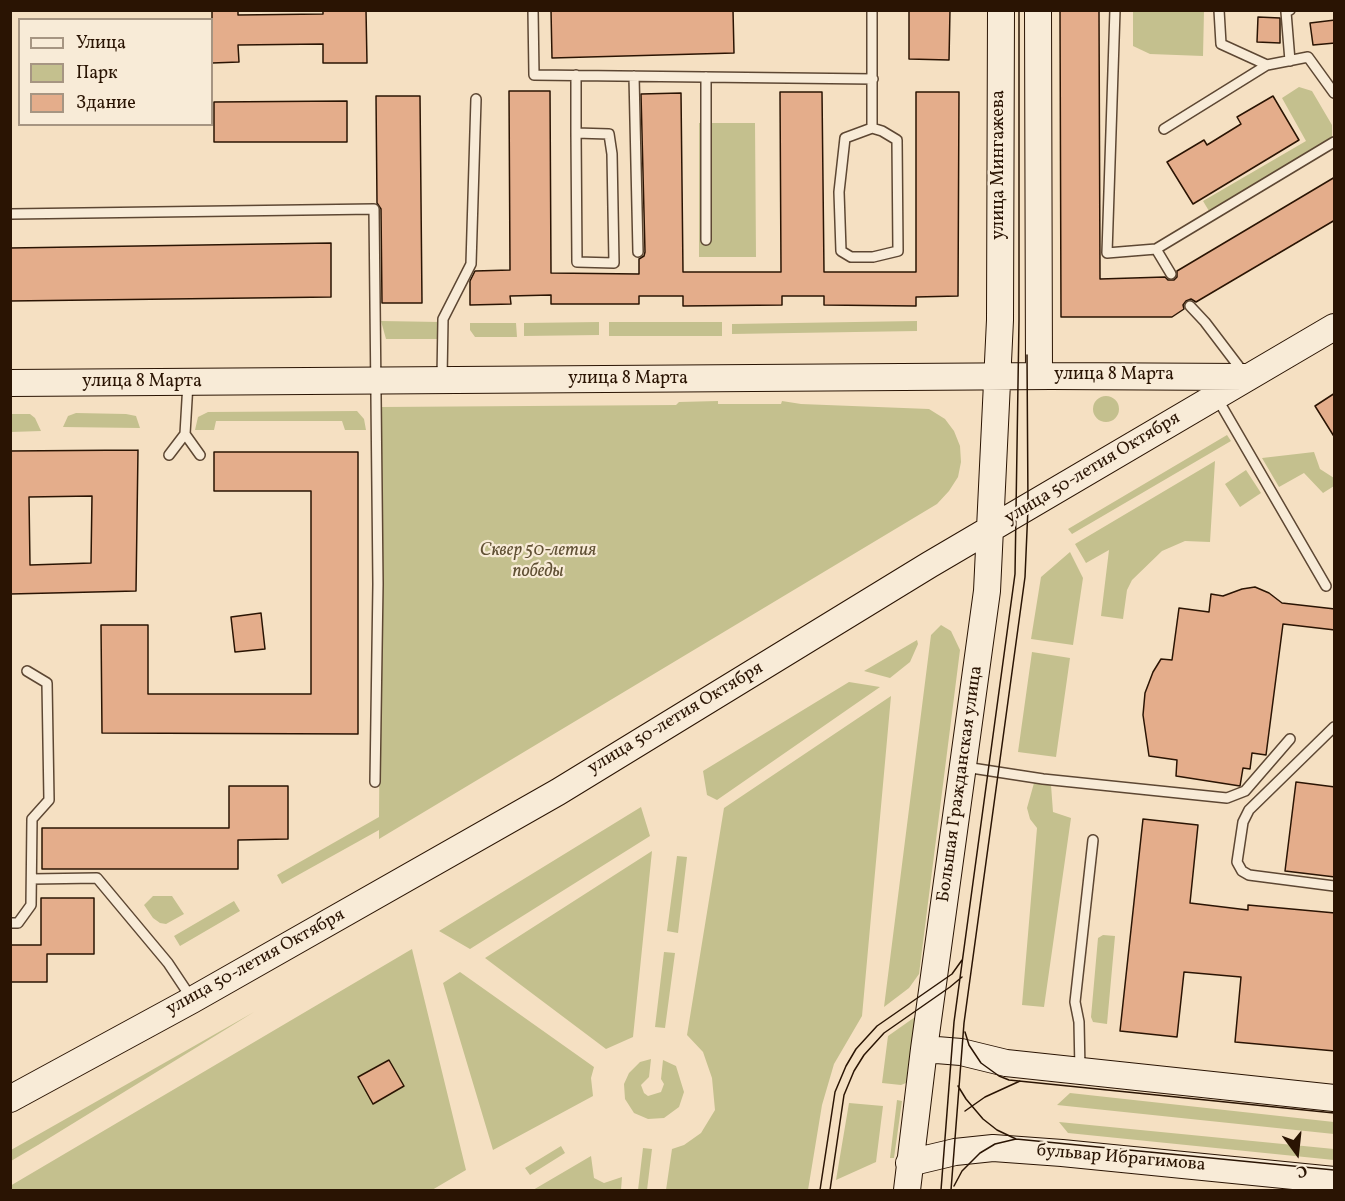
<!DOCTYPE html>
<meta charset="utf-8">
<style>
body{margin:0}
#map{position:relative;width:1345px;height:1201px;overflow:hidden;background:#f5e0c2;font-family:Vollkorn,serif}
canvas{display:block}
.frame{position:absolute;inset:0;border:12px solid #2a1403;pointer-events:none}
.legend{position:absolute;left:18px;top:18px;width:195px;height:108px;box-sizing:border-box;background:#f8ebd7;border:2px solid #a69582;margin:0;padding:8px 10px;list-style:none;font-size:18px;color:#2a1403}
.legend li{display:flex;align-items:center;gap:12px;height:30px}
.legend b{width:30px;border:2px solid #a69582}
.north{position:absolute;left:1267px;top:1123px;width:60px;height:60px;-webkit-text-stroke:4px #f8ebd7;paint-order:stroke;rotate:165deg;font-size:16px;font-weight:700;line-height:24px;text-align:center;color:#2a1403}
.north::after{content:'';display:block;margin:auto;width:21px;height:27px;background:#2a1403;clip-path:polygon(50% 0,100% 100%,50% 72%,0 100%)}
</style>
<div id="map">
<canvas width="1345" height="1201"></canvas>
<div class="frame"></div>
<ul class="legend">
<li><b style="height:8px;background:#f8ebd7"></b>Улица</li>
<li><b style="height:16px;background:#c4c08e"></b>Парк</li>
<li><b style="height:16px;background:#e4ad8b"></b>Здание</li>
</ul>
<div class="north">С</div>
</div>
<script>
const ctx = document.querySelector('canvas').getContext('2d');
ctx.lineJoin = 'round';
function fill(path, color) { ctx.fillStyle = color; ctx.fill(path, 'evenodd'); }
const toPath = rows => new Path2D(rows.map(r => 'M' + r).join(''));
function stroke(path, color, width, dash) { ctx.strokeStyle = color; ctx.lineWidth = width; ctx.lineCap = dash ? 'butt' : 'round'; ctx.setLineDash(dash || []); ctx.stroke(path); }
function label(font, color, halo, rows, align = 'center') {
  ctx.font = font + ' Vollkorn,serif'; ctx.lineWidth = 4.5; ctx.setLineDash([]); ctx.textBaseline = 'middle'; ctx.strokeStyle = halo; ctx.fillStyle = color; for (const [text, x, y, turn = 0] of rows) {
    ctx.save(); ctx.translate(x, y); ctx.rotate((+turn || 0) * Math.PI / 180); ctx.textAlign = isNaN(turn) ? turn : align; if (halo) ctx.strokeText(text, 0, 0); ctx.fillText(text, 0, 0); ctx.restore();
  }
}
fill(toPath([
 [1133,11,1204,11,1203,56,1150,54,1133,46],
 [1299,87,1312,91,1332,125,1332,137,1209,211,1203,201,1306,141,1282,98],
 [699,123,755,123,756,257,699,257],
 [381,321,440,322,440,339,386,339],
 [917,321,917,331,732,334,732,324],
 [599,322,599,335,524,336,524,323],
 [609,322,722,322,722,336,609,336],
 [470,323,516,323,517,337,475,337,470,330],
 '1093 409a13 13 0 1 1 26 0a13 13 0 1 1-26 0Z',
 [718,401,718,404,781,404,782,401,801,404,929,409,945,419,954,431,960,446,961,462,958,477,949,491,937,504,379,839,379,830,282,884,277,875,379,817,382,407,676,405,679,402],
 [357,411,364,419,366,430,345,430,342,421,216,421,214,430,195,430,198,417,208,412],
 [76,413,126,414,136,416,140,428,63,427,68,416],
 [11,414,30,414,35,418,41,431,11,432],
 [1227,435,1231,441,1072,534,1068,529],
 [1314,452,1320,469,1334,478,1334,486,1323,493,1304,473,1279,487,1262,458],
 [1215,461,1210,542,1185,541,1162,551,1132,580,1127,590,1123,619,1101,616,1109,550,1086,563,1075,544],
 [1246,470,1261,493,1240,507,1225,484],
 [1070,552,1083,578,1073,645,1031,639,1041,577],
 [941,625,951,631,960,650,919,974,909,988,884,1007,931,635],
 [917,640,918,644,910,662,890,678,864,671],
 [1032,652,1070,658,1056,757,1018,752],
 [849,682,880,687,717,800,707,795,703,771],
 [891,696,862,1016,834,1064,822,1105,808,1190,666,1190,672,1149,684,1145,701,1133,715,1110,712,1078,703,1052,687,1035,724,808],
 [1034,783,1051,785,1053,812,1071,818,1044,1007,1022,1005,1037,828,1030,819,1027,808],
 [641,807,650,836,470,949,439,931],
 [652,851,633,1037,606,1049,485,958],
 [677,856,687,857,678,933,667,931],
 [153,896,172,896,184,914,166,924,160,923,153,918,144,905],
 [234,901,240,911,180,946,174,936],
 [1103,935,1115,936,1107,1024,1093,1022,1091,1017,1098,938],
 [412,949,466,1170,432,1190,11,1190,10,1186],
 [664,952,675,953,665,1028,655,1027],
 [460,972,594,1067,591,1078,593,1096,493,1150,443,983],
 [254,1012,38,1145,11,1161,11,1150],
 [915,1017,906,1083,901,1085,882,1083,888,1036],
 [651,1059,649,1077,641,1085,644,1093,648,1096,661,1092,664,1084,661,1079,663,1060,676,1066,684,1092,679,1107,664,1118,648,1119,634,1113,625,1099,624,1084,629,1073,640,1062],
 [1070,1093,1334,1122,1334,1134,1057,1105],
 [897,1100,902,1101,894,1158,890,1158],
 [849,1103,883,1106,876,1162,836,1180],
 [1059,1122,1334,1149,1334,1160,1068,1133],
 [561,1146,565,1153,530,1175,525,1168],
 [643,1148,652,1149,647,1190,638,1190],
 [591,1156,594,1178,604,1183,622,1177,621,1190,533,1190]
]), '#c4c08e');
const building = toPath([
 [212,10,238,10,238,15,323,14,323,10,366,10,367,63,323,63,323,44,238,45,239,62,212,63,212,10],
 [551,10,733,10,734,53,552,58,551,10],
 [909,10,950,10,949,60,909,59,909,10],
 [1060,10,1099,10,1100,279,1165,277,1168,280,1174,280,1177,277,1177,271,1335,177,1335,220,1196,302,1191,299,1186,301,1183,305,1184,309,1172,317,1061,317,1060,10],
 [1258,17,1280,18,1280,43,1257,42,1258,17],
 [1335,20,1335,43,1313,45,1310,23,1335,20],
 [509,91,550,91,551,273,639,274,639,259,644,256,645,252,641,94,681,93,683,272,781,272,780,92,822,92,824,272,916,272,916,92,959,92,958,296,916,297,916,306,824,305,824,296,782,296,782,305,683,306,683,296,639,296,639,304,551,304,551,295,510,296,511,304,470,305,470,281,475,271,510,270,509,91],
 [376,96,420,96,422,303,382,303,381,209,377,203,376,96],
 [1273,96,1299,140,1193,204,1167,162,1204,140,1207,145,1241,124,1237,117,1273,96],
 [347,101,347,142,214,142,214,102,347,101],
 [331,243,331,297,10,301,10,248,331,243],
 [1335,393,1335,438,1315,406,1335,393],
 [138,450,136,591,10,594,10,451,138,450],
 [92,496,91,563,30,565,29,497,92,496],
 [214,452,358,452,358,734,102,733,101,625,148,625,148,694,311,694,311,491,214,491,214,452],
 [1255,587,1269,593,1282,603,1335,609,1335,630,1283,624,1266,755,1252,753,1250,769,1243,768,1240,786,1176,776,1177,760,1149,756,1143,715,1145,693,1153,672,1161,659,1172,660,1179,608,1209,612,1211,594,1223,596,1242,589,1255,587],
 [261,613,265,649,235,652,231,617,261,613],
 [1296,782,1335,787,1335,877,1285,871,1296,782],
 [229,786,288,786,288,839,238,840,238,869,42,869,42,828,229,828,229,786],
 [1143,819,1198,825,1190,903,1248,910,1248,905,1335,913,1335,1051,1235,1042,1241,977,1184,972,1177,1037,1120,1031,1143,819],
 [41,898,94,898,94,954,47,954,47,982,10,982,10,945,41,945,41,898],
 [389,1060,404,1086,373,1104,358,1077,389,1060]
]);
fill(building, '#e4ad8b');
stroke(building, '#2a1403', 1.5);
const lane = toPath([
 [533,10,534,75,873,79],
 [872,10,872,128,845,138,839,192,841,251,851,257,873,257,898,251,897,140,882,131,872,128],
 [1115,10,1107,253,1156,249,1171,274],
 [1219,10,1221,44,1267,65],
 [1290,61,1286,12,1290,10],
 [576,75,576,133,577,262,614,263,612,154,609,134,576,133],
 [634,76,638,252],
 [706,77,706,240],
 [1164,129,1267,65,1308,57,1334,93],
 [11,214,374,209,378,584,375,782],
 [1156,249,1334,142],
 [1190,306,1205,322,1243,372],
 [442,378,443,319,471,264,476,99],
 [1217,398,1326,586],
 [185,434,188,383],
 [169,455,185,434,200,455],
 [1334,727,1249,810,1243,822,1237,862,1242,871,1249,875,1334,886],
 [965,767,1043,779,1227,798,1245,791,1290,739],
 [32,879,97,878,168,963,192,999],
 [10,923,18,923,31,905,32,819,49,800,47,683,27,671],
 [1080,1070,1079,1022,1075,1002,1093,840]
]);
const secondary = toPath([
 [1038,10,1039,376],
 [10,383,1051,376,1246,377],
 [924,1049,961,1052,1006,1063,1334,1098],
 [10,1099,192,1000,558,792,929,565,1334,327],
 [909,1163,955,1152,993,1148,1062,1153,1334,1180],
 [907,1190,924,1049,987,591,1000,320,1001,10]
]);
stroke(lane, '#5d4733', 12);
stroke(secondary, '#2a1403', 28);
stroke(lane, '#f8ebd7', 9);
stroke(secondary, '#f8ebd7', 26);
stroke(toPath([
 [965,1032,969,1045,981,1063,999,1076,1009,1080,1334,1113],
 [958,1086,966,1099,983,1119,997,1130,1016,1139],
 [965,1111,985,1097,1020,1081],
 [954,1186,962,1171,980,1153,995,1144,1016,1139,1334,1170],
 [820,1190,835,1092,846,1066,856,1049,877,1026,952,974,962,960],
 [830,1190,844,1095,854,1071,864,1055,884,1033,950,987,962,977],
 [941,1190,954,1022,1015,574,1019,320,1019,10],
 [951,1190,964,1023,1025,577,1028,508,1027,355]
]), '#2a1403', 1.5);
label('18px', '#2a1403', '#f8ebd7', [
 ["улица Мингажева",1000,165,-90],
 ["улица 8 Марта",1114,376],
 ["улица 8 Марта",628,380],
 ["улица 8 Марта",142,383],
 ["улица 50-летия Октября",1093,469,-31],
 ["улица 50-летия Октября",676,719,-31],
 ["Большая Гражданская улица",961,784,-82],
 ["улица 50-летия Октября",256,963,-29],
 ["бульвар Ибрагимова",1121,1159,5]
]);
label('italic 18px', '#605034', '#f8ebd7', [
 ["Сквер 50-летия",538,552],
 ["победы",538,573]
]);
</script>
